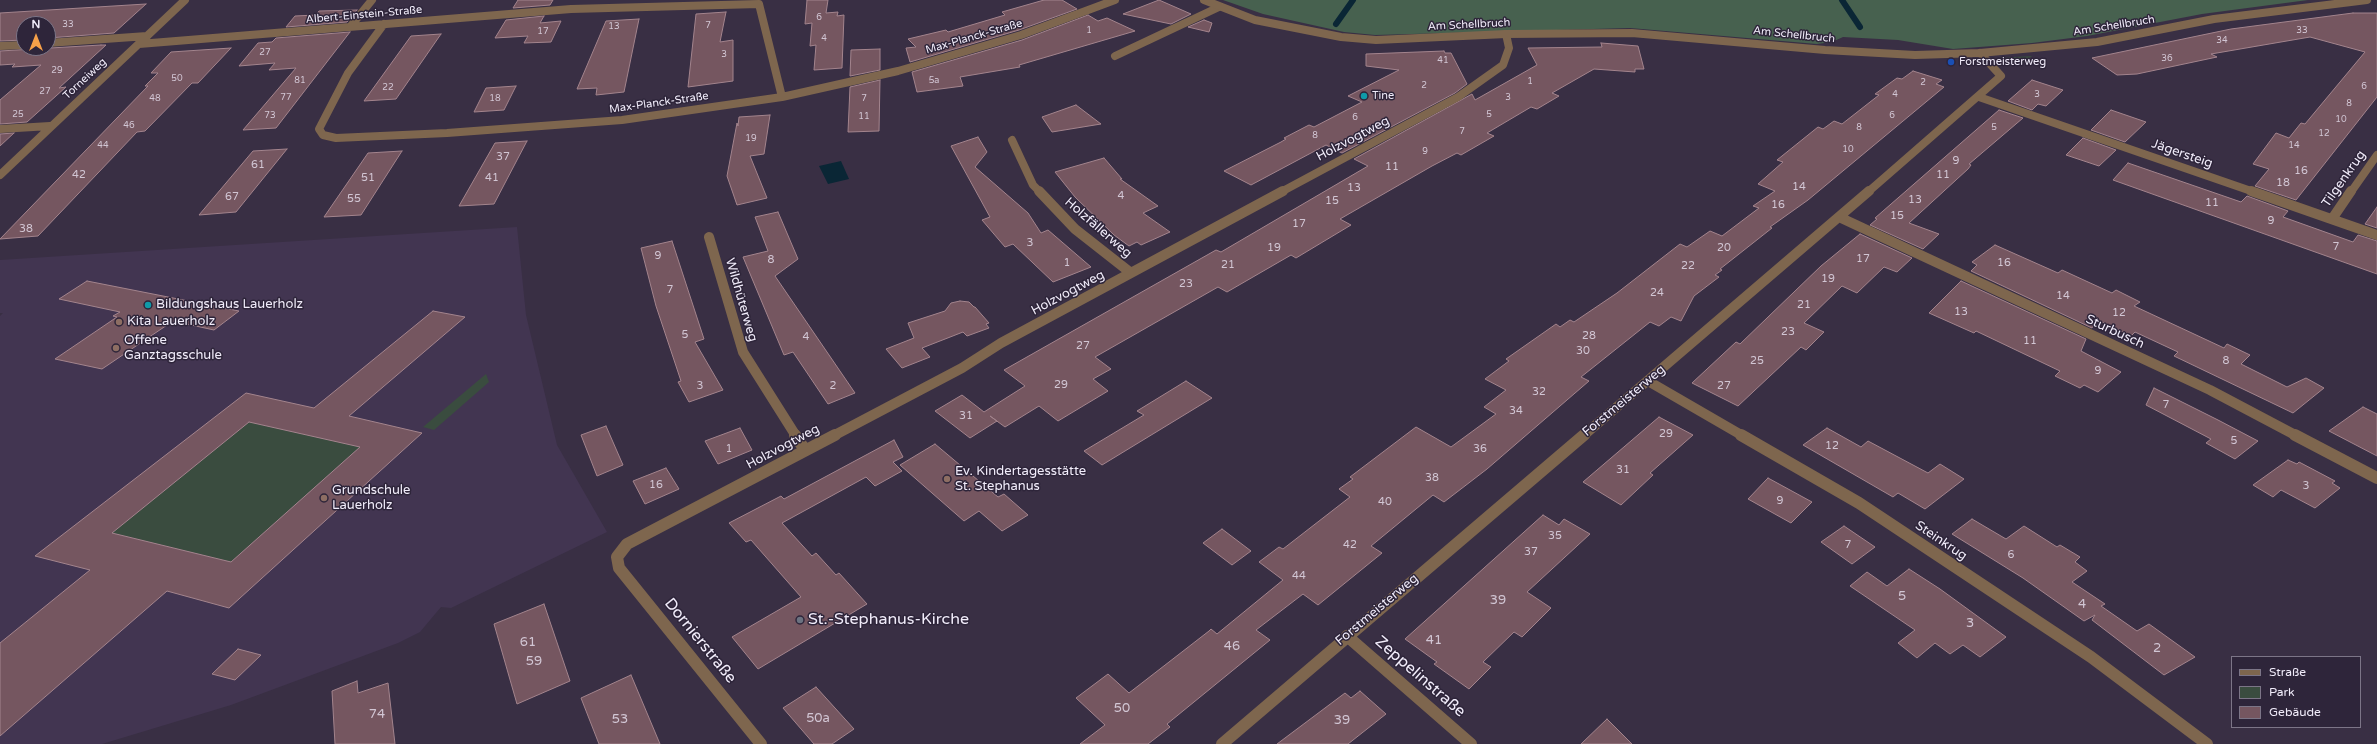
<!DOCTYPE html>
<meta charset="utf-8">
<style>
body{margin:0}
#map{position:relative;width:2377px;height:744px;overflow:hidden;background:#392f44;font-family:"Varela Round",sans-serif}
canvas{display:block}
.legend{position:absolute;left:2231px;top:656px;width:130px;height:72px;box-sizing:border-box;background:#2e253a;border:1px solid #7c7587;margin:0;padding:5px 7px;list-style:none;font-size:12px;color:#f1ecfa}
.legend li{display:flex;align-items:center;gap:8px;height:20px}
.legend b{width:20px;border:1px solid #7c7587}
.north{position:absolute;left:16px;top:16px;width:40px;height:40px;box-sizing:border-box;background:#2e253a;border:1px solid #7c7587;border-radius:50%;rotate:0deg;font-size:11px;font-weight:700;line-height:16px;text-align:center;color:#f1ecfa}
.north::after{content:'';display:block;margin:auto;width:14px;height:18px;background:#f7a149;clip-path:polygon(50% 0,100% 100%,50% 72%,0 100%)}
</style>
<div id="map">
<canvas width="2377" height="744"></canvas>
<ul class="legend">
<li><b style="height:5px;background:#7e664e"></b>Straße</li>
<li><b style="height:11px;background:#3a4c3f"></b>Park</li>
<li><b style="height:11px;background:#755660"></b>Gebäude</li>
</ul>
<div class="north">N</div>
</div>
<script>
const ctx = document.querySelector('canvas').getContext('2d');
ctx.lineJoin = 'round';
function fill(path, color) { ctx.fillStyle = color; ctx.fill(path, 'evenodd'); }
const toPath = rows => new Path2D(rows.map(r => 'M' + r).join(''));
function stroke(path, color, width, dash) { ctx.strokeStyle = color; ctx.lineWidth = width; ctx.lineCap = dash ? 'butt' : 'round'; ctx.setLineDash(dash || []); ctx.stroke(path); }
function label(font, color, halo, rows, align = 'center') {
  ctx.font = font + ' "Varela Round",sans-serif'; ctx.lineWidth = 3; ctx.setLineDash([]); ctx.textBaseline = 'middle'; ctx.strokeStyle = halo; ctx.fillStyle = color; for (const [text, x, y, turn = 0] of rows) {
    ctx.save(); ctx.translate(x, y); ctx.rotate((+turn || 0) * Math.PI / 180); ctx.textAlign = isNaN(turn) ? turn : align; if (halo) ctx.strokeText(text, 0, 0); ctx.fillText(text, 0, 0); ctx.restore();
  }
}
fill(toPath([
 [517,227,526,315,557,445,607,532,451,608,441,607,420,632,398,643,231,705,102,744,0,744,0,316,3,313,0,313,0,260]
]), '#423551');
fill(toPath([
 [2032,56,2020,66,2002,65,1997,58],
 [486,374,489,382,434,430,423,427],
 [249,422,360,447,231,562,112,533]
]), '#3a4c3f');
fill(toPath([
 [1223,0,2308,0,2202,14,2087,36,2032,43,1953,49,1898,40,1843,37,1832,42,1817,44,1630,28,1375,35,1344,32,1263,14]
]), '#47614f');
fill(toPath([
 [841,161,849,179,828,184,819,166]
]), '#0a2635');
stroke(toPath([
 [1842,0,1860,27],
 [1336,24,1353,0]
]), '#0a2635', 6);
const building = toPath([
 [518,0,553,0,550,5,513,8,518,0],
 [807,0,828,0,826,13,838,12,837,16,844,15,842,68,814,70,816,45,810,46,812,23,805,24,807,0],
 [1044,0,1062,0,1077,9,1019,30,910,62,906,48,916,47,908,39,946,30,948,32,1005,15,1002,12,1044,0],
 [1159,0,1191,14,1171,24,1123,14,1159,0],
 [146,4,114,33,48,38,48,24,24,24,24,40,0,41,0,13,146,4],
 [357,10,347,22,286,27,295,16,316,15,319,11,357,10],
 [726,12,720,42,733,40,733,81,688,87,696,14,726,12],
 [2353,13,2377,13,2377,97,2296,200,2255,186,2269,169,2253,164,2276,133,2289,138,2301,123,2305,124,2365,52,2310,37,2211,54,2217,57,2137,74,2117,75,2092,58,2231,29,2353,13],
 [1088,15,1098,21,1107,18,1135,31,1019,65,1020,67,960,77,963,86,917,92,912,72,1022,40,1088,15],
 [544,16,540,23,561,21,551,42,524,43,528,36,495,38,506,20,544,16],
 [639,19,624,92,596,95,597,88,577,89,606,21,639,19],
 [1204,20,1212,23,1209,32,1188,27,1204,20],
 [350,32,276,128,243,130,296,68,269,70,275,63,239,66,258,43,272,42,276,38,350,32],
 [441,34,396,99,364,101,411,36,441,34],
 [1601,43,1638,46,1644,69,1635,69,1635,72,1594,69,1552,93,1559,96,1537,109,1531,107,1487,133,1494,136,1461,155,1457,153,1432,166,1340,219,1351,225,1296,258,1291,255,1227,292,1218,287,1095,357,1111,369,1093,379,1108,391,1058,421,1039,406,1005,427,990,416,997,421,970,438,935,411,962,395,984,412,1025,386,1004,370,1216,250,1221,252,1368,166,1354,159,1472,94,1475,100,1537,65,1528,48,1602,47,1601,43],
 [101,45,106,45,59,88,66,87,27,122,0,124,0,100,41,65,12,67,15,64,0,65,0,51,101,45],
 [231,48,198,83,192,83,145,131,137,132,38,236,0,239,148,86,145,86,158,73,151,73,171,52,231,48],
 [880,49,880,70,850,76,851,50,880,49],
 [1444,51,1445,53,1451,53,1467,84,1455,93,1342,153,1326,145,1251,185,1224,171,1281,142,1286,139,1284,138,1309,125,1314,127,1362,102,1348,96,1399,70,1366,66,1366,54,1444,51],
 [1913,71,1942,80,1936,84,1944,87,1808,200,1770,227,1772,228,1720,269,1722,270,1715,275,1719,277,1694,296,1681,321,1671,317,1659,326,1650,322,1581,377,1589,381,1487,469,1444,502,1433,495,1371,546,1382,553,1318,605,1303,594,1256,630,1270,640,1167,724,1170,727,1148,744,1080,744,1105,725,1076,698,1108,674,1129,693,1209,631,1211,629,1217,634,1283,580,1259,562,1279,547,1283,549,1350,497,1339,489,1353,479,1350,477,1416,427,1451,447,1496,414,1484,407,1506,390,1485,379,1509,361,1506,359,1556,324,1560,327,1570,320,1574,322,1617,293,1680,244,1687,247,1710,231,1722,236,1759,208,1753,206,1775,191,1758,184,1783,162,1777,160,1818,127,1823,129,1834,121,1842,124,1879,95,1875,94,1897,78,1902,79,1913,71],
 [880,80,879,131,848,132,850,87,880,80],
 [2032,80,2063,90,2046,106,2038,104,2032,110,2008,101,2032,80],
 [516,86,504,110,474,112,486,88,516,86],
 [1076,105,1101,124,1052,132,1042,117,1076,105],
 [1999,110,2023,118,1969,164,1971,165,1968,169,1909,223,1939,234,1923,249,1870,225,1877,219,1875,218,1999,110],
 [2111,110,2146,122,2125,142,2091,130,2111,110],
 [770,115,764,154,750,156,767,198,737,205,727,176,737,123,738,126,739,117,770,115],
 [14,133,0,146,0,134,14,133],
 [978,137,987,152,975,167,1028,213,1041,233,1048,230,1091,267,1053,282,1013,244,1005,247,982,220,990,217,951,146,978,137],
 [2083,138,2116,150,2099,166,2066,155,2083,138],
 [527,141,494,204,459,206,495,143,527,141],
 [287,149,236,212,199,215,253,151,287,149],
 [402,151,361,215,324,217,368,153,402,151],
 [1104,158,1122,179,1120,179,1158,206,1143,213,1170,232,1141,245,1137,242,1129,246,1114,235,1075,197,1055,172,1104,158],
 [2128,163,2241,202,2247,196,2288,211,2283,217,2353,242,2358,235,2377,241,2377,274,2113,180,2128,163],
 [2377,207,2377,228,2365,224,2377,207],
 [778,212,798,259,775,276,855,393,828,404,793,352,784,355,743,257,768,251,755,217,778,212],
 [1860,234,1912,258,1897,272,1884,267,1857,293,1842,286,1804,323,1824,332,1806,350,1801,347,1738,406,1692,383,1736,342,1740,344,1821,266,1860,234],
 [672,241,704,339,695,342,723,390,689,402,678,382,681,381,656,306,641,248,672,241],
 [1995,245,2058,273,2062,270,2112,293,2116,290,2140,302,2134,306,2224,348,2227,344,2250,355,2241,364,2287,387,2306,378,2324,388,2293,413,2174,356,2178,352,2135,332,2131,336,2096,319,2092,328,1971,271,1977,265,1972,262,1995,245],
 [87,281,239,311,214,330,173,321,102,369,55,359,117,317,113,316,120,312,59,299,87,281],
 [1961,281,2086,339,2081,351,2121,372,2098,392,2084,385,2080,388,2055,376,2060,371,1976,331,1974,333,1929,313,1961,281],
 [960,301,969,302,974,307,975,307,989,323,986,324,989,328,967,336,963,332,922,348,930,357,902,368,886,349,914,338,908,323,945,311,951,303,960,301],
 [433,311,465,317,349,416,422,433,229,608,167,591,0,736,0,643,90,570,35,556,246,393,314,408,433,311],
 [249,422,360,447,231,562,112,533,249,422],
 [1186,381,1212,398,1102,465,1084,451,1144,415,1137,411,1186,381],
 [2154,388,2218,420,2258,441,2235,459,2206,443,2211,439,2146,405,2154,388],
 [2363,407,2377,414,2377,456,2329,431,2363,407],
 [1659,417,1693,435,1650,473,1653,475,1621,505,1583,482,1659,417],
 [606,426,623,465,597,476,581,435,606,426],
 [740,428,752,450,718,464,705,441,740,428],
 [1827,428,1861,447,1868,441,1928,473,1940,464,1964,479,1925,509,1898,493,1893,497,1803,445,1827,428],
 [894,440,903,457,893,462,902,471,875,486,866,477,782,523,812,556,816,553,836,575,839,573,867,604,758,669,732,637,801,597,751,540,746,542,729,523,781,496,784,499,894,440],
 [935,444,998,497,1004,494,1028,515,1002,531,979,511,964,521,900,465,935,444],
 [2288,460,2297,464,2299,462,2335,481,2332,483,2340,488,2315,508,2281,490,2273,497,2253,485,2288,460],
 [666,468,679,489,645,504,633,481,666,468],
 [1768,478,1812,502,1791,523,1748,499,1768,478],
 [1543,515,1559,525,1564,519,1590,534,1527,592,1551,608,1522,637,1514,632,1483,662,1491,667,1469,689,1434,664,1437,662,1405,639,1543,515],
 [1972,519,2006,539,2024,526,2057,547,2060,545,2080,557,2075,562,2087,571,2072,582,2105,604,2101,606,2137,631,2149,624,2195,657,2164,675,2092,620,2095,615,2084,621,2023,578,1952,534,1972,519],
 [1844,526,1875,547,1852,564,1821,542,1844,526],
 [1222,529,1251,551,1232,565,1203,543,1222,529],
 [1909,569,1940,589,2006,637,1980,657,1963,645,1950,654,1935,643,1917,658,1898,643,1915,630,1850,586,1867,572,1887,586,1909,569],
 [544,604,570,681,517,704,494,624,544,604],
 [238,649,261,655,235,680,212,674,238,649],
 [631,675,660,744,599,744,581,698,631,675],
 [357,681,358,693,388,683,395,744,335,744,332,691,357,681],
 [816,687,854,729,832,744,814,744,783,708,816,687],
 [1360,691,1386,714,1348,744,1277,744,1345,693,1351,698,1360,691],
 [1607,719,1632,744,1581,744,1607,719]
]);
fill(building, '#755660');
stroke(building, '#a3848d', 1);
stroke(toPath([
 [384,24,348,73,319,129,323,135,336,138,447,133,622,120,782,97,898,71,1021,35,1115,0],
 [350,27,372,0],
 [48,43,147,36],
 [139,44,571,9,759,4,782,97],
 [0,46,24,45],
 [1115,56,1219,7],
 [1979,97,2254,192],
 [0,129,50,126],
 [1012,140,1033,185,1040,192],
 [0,175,185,0],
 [1281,192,1458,97,1503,65,1509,48,1506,34],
 [1868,192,2001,76,1980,53],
 [2351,192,2377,155]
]), '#7e664e', 8);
stroke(toPath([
 [1039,191,1075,229,1131,273],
 [2251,191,2377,235],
 [1839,217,2210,390,2297,436],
 [2332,219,2351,191],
 [709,237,743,352,796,436],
 [1648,381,1743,436],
 [833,436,962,368,1001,343,1283,191],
 [1583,436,1869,191]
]), '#7e664e', 10);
stroke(toPath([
 [795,435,805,450],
 [1741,435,1859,503,2091,657,2207,744],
 [2295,435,2377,478],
 [1347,636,1471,744],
 [761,744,619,568,617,557,627,544,835,435],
 [1222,744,1584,435]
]), '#7e664e', 12);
stroke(toPath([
 [1204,0,1255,20,1341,37,1376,40,1506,34,1632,33,1825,50,1915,55,1980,53,2097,42,2214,19,2367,0]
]), '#7e664e', 8);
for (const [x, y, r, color] of [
 [1951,62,4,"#1a4fb4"],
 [1364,96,4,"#0f9aa8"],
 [148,305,4,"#0f9aa8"],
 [119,322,4,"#8d6e63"],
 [116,348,4,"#8d6e63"],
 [947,479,4,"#8d6e63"],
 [324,498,4,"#8d6e63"],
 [800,620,4,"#6b7280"]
]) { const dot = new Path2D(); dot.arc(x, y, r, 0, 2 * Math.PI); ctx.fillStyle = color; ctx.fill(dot); stroke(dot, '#2e253a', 1.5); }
label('9px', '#d2c6d4', null, [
 ["6",819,18],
 ["33",68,25],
 ["7",708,26],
 ["13",614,27],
 ["1",1089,31],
 ["33",2302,31],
 ["17",543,32],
 ["4",824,39],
 ["34",2222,41],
 ["27",265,53],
 ["3",724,55],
 ["36",2167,59],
 ["41",1443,61],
 ["29",57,71],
 ["50",177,79],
 ["81",300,81],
 ["5a",934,81],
 ["1",1530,82],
 ["2",1923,83],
 ["2",1424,86],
 ["6",2364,87],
 ["22",388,88],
 ["27",45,92],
 ["4",1895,95],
 ["3",2037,95],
 ["77",286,98],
 ["3",1508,98],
 ["48",155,99],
 ["18",495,99],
 ["7",864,99],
 ["8",2349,104],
 ["25",18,115],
 ["5",1489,115],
 ["73",270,116],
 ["6",1892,116],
 ["11",864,117],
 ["6",1355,118],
 ["10",2341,120],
 ["46",129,126],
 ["8",1859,128],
 ["5",1994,128],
 ["7",1462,132],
 ["12",2324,134],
 ["8",1315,136],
 ["19",751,139],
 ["44",103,146],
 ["14",2294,146],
 ["10",1848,150],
 ["9",1425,152]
]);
label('11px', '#f1ecfa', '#2e253a', [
 ["Albert-Einstein-Straße",364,15,-5],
 ["Am Schellbruch",1469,25,-3],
 ["Am Schellbruch",2114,26,-9],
 ["Am Schellbruch",1794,35,6],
 ["Max-Planck-Straße",974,37,-16],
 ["Torneiweg",85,79,-43],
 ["Max-Planck-Straße",659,103,-8]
]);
label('11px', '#f1ecfa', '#2e253a', [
 ["Forstmeisterweg",1959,62],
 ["Tine",1372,96]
], 'left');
label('11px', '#d2c6d4', null, [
 ["37",503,157],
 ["9",1956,161],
 ["61",258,165],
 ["11",1392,167],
 ["16",2301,171],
 ["42",79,175],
 ["11",1943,175],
 ["51",368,178],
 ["41",492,178],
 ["18",2283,183],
 ["14",1799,187],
 ["13",1354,188],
 ["4",1121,196],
 ["67",232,197],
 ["55",354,199],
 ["13",1915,200],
 ["15",1332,201],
 ["11",2212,203],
 ["16",1778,205],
 ["15",1897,216],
 ["9",2271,221],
 ["17",1299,224],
 ["38",26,229],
 ["3",1030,243],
 ["7",2336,247],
 ["19",1274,248],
 ["20",1724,248],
 ["9",658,256],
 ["17",1863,259],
 ["8",771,260],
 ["1",1067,263],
 ["16",2004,263],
 ["21",1228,265],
 ["22",1688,266],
 ["19",1828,279],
 ["23",1186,284],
 ["7",670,290],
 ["24",1657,293],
 ["14",2063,296],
 ["21",1804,305],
 ["13",1961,312],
 ["12",2119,313],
 ["23",1788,332],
 ["5",685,335],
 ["28",1589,336],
 ["4",806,337],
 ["11",2030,341],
 ["27",1083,346],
 ["30",1583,351],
 ["25",1757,361],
 ["8",2226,361],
 ["9",2098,371],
 ["29",1061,385],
 ["3",700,386],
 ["2",833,386],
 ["27",1724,386],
 ["32",1539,392],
 ["7",2166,405],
 ["34",1516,411],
 ["31",966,416],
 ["29",1666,434],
 ["5",2234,441],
 ["12",1832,446],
 ["1",729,449],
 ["36",1480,449],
 ["31",1623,470],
 ["38",1432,478],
 ["16",656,485],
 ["3",2306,486],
 ["9",1780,501],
 ["40",1385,502],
 ["35",1555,536],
 ["42",1350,545],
 ["7",1848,545],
 ["37",1531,552],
 ["6",2011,555],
 ["44",1299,576]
]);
label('13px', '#f1ecfa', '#2e253a', [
 ["Holzvogtweg",1353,139,-28],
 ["Jägersteig",2182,154,19],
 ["Tilgenkrug",2344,179,-55],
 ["Holzfällerweg",1098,228,41],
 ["Holzvogtweg",1068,293,-28],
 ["Wildhüterweg",741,300,74],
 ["Sturbusch",2115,332,25],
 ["Forstmeisterweg",1624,401,-40],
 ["Holzvogtweg",783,447,-28],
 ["Steinkrug",1941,541,34],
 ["Forstmeisterweg",1377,610,-40]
]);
label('13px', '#f1ecfa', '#2e253a', [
 ["Bildungshaus Lauerholz",156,305],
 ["Kita Lauerholz",127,322],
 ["Offene",124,341],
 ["Ganztagsschule",124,356],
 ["Ev. Kindertagesstätte",955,472],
 ["St. Stephanus",955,487],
 ["Grundschule",332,491],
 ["Lauerholz",332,506]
], 'left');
label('13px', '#d2c6d4', null, [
 ["5",1902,597],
 ["39",1498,601],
 ["4",2082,605],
 ["3",1970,624],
 ["41",1434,641],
 ["61",528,643],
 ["46",1232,647],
 ["2",2157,649],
 ["59",534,662],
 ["50",1122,709],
 ["74",377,715],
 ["50a",818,719],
 ["53",620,720],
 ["39",1342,721]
]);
label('16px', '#f1ecfa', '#2e253a', [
 ["St.-Stephanus-Kirche",808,620]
], 'left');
label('16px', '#f1ecfa', '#2e253a', [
 ["Dornierstraße",700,641,51],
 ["Zeppelinstraße",1420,677,41]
]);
</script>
